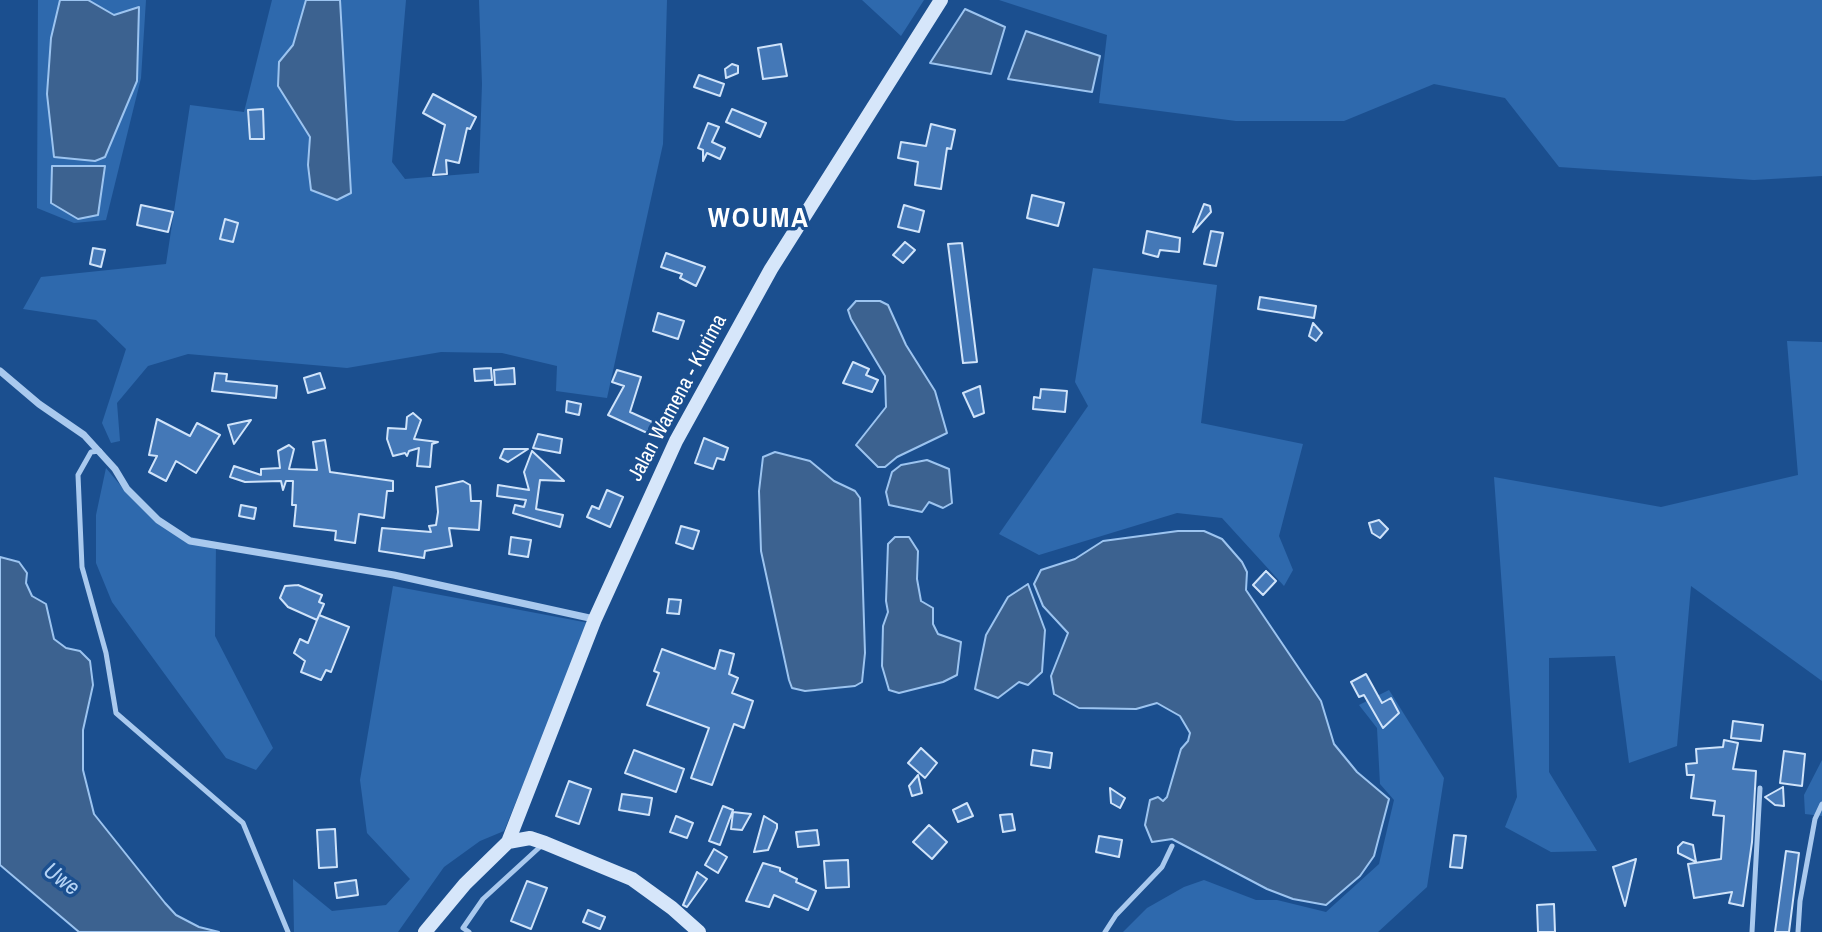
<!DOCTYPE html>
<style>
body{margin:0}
canvas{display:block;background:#1b4f8f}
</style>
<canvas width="1822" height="932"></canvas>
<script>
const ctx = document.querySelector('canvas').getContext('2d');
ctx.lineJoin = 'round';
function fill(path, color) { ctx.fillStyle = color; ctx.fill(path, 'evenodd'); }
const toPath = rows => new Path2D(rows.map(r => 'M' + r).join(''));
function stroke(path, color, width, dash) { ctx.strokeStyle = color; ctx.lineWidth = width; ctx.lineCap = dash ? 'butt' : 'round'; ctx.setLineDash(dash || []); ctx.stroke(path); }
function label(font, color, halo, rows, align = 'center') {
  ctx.font = font + ' "Archivo Narrow",sans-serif'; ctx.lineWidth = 7; ctx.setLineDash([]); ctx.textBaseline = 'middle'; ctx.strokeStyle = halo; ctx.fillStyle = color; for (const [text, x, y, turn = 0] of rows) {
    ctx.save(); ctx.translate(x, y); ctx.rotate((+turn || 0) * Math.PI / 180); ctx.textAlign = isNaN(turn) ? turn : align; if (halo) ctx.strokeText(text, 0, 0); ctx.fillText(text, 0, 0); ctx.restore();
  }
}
fill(toPath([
 [38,0,146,0,141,78,106,220,74,223,37,208],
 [272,0,406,0,392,162,405,179,479,173,482,84,479,0,667,0,663,144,607,398,556,391,557,366,502,353,441,352,347,368,188,354,148,366,117,403,120,441,111,443,102,423,126,349,96,320,23,309,41,277,166,264,190,105,244,112],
 [862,0,924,0,901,36],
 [999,0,1822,0,1822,176,1754,180,1559,167,1505,98,1434,84,1344,121,1236,121,1099,103,1107,35],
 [1093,268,1217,285,1201,423,1303,444,1279,536,1293,570,1284,586,1222,518,1177,513,1039,555,999,534,1088,406,1075,382],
 [1787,341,1822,342,1822,681,1691,586,1677,746,1629,763,1615,656,1549,658,1549,772,1597,851,1551,852,1505,827,1517,797,1494,477,1661,507,1798,475],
 [106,468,126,492,173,533,216,542,215,636,273,748,256,770,226,758,112,602,96,563,96,515],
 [393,586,589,623,504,831,480,841,444,867,398,932,294,932,293,879,332,911,386,905,410,879,367,833,360,780],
 [1389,690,1444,778,1427,887,1378,932,1123,932,1147,908,1184,887,1204,880,1256,900,1277,900,1326,912,1379,864,1394,800,1380,784,1377,728,1359,705],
 [1822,760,1822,816,1805,814,1804,795]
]), '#2e69ad');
const water = toPath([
 [60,0,88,0,114,15,139,7,137,81,105,157,95,161,54,157,47,94,51,38,60,0],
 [306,0,340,0,351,193,337,200,311,190,308,165,310,137,278,86,279,62,293,45,306,0],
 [965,9,1005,27,991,74,930,63,965,9],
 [1026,31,1100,56,1092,92,1008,79,1026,31],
 [52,166,105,166,98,215,78,219,51,203,52,166],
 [856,301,880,301,888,305,906,345,935,391,947,433,897,457,885,467,878,467,856,445,886,407,885,376,851,319,848,310,856,301],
 [775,452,810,461,834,481,855,491,860,498,865,653,862,682,855,686,805,691,792,688,789,680,761,551,759,491,763,457,775,452],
 [927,460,949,469,952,503,943,508,929,502,922,512,889,505,886,492,892,472,901,465,927,460],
 [1178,531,1204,531,1222,539,1242,562,1247,572,1246,590,1321,701,1334,744,1357,772,1389,799,1374,856,1360,876,1326,905,1293,899,1267,889,1172,839,1152,842,1145,825,1150,800,1158,797,1163,801,1167,797,1181,749,1188,741,1190,733,1180,716,1157,703,1136,709,1079,708,1054,694,1051,676,1068,633,1043,606,1034,584,1041,570,1075,559,1103,541,1178,531],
 [895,537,909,537,918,551,917,579,921,601,933,608,933,624,938,634,961,642,957,675,943,682,899,693,889,690,882,666,883,626,888,612,886,601,888,544,895,537],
 [0,557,19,562,27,573,26,583,32,596,46,604,54,639,66,648,80,651,90,661,93,685,83,730,83,770,94,814,165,903,176,915,199,927,219,932,79,932,0,865,0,557],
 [1028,584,1045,630,1042,672,1028,685,1019,682,998,698,975,689,986,635,1008,597,1028,584]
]);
fill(water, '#3c6290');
stroke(water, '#9cc4f0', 2);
const building = toPath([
 [781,44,787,76,763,79,758,48,781,44],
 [732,64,738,66,738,73,726,78,725,69,732,64],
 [699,75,724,84,720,96,694,87,699,75],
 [433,94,476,117,470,129,467,128,459,163,446,160,447,174,433,175,445,125,423,113,433,94],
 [263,109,264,139,250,139,248,110,263,109],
 [732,109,766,123,760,137,726,122,732,109],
 [708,123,719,127,712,142,725,148,720,159,707,153,703,161,703,150,698,148,708,123],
 [931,124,955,130,951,149,947,148,941,189,915,185,918,162,898,158,901,142,926,146,931,124],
 [1032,195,1064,203,1058,226,1027,218,1032,195],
 [1204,204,1210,206,1211,212,1193,232,1204,204],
 [141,205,173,212,168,232,137,225,141,205],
 [904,205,924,211,919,232,898,227,904,205],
 [225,219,238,223,233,242,220,239,225,219],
 [1147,231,1180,238,1179,252,1160,250,1158,257,1143,253,1147,231],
 [1211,231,1223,233,1216,266,1204,264,1211,231],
 [905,242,915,250,903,263,893,255,905,242],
 [962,243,977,362,963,363,948,244,962,243],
 [93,248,105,250,101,267,90,264,93,248],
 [666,253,705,267,696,286,680,278,682,274,661,267,666,253],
 [1260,297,1316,306,1314,318,1258,309,1260,297],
 [658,313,684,321,678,339,653,331,658,313],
 [1313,323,1322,333,1316,341,1309,336,1313,323],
 [853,362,869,369,866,375,878,380,872,392,843,383,853,362],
 [491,368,492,380,475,381,474,369,491,368],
 [514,368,515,384,495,385,494,370,514,368],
 [617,370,641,377,630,412,661,426,656,437,608,415,624,386,612,382,617,370],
 [215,373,227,374,226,381,277,386,276,398,212,391,215,373],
 [320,373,325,388,308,393,304,378,320,373],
 [980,386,984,413,974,417,963,393,980,386],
 [1041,389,1067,391,1065,412,1033,409,1034,397,1040,398,1041,389],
 [567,401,581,404,579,415,566,412,567,401],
 [413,413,421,420,414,439,438,442,432,444,430,467,417,466,419,448,409,451,407,456,405,453,393,456,387,439,388,428,406,429,407,417,413,413],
 [157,419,190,436,197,423,220,435,196,473,176,461,166,481,149,472,157,456,149,455,157,419],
 [251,420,234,444,228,425,251,420],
 [538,434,562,439,560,453,533,448,538,434],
 [704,438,728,448,724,460,717,458,713,469,695,463,704,438],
 [325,440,330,472,393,481,393,491,387,491,384,518,359,514,355,543,335,540,336,531,294,526,296,505,292,505,293,481,286,481,283,490,281,481,245,482,230,477,234,466,261,475,261,469,280,468,278,451,289,445,294,449,289,469,317,470,313,442,325,440],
 [504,449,528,449,508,462,500,458,504,449],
 [532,451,564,481,540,480,536,509,563,515,560,527,513,513,515,505,524,507,526,500,497,496,498,485,529,490,524,472,532,451],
 [463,481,470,485,471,501,481,501,479,530,449,528,452,546,425,551,424,558,379,551,382,528,431,532,429,526,436,525,438,512,436,487,463,481],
 [607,490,623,497,610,527,587,517,592,506,599,509,607,490],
 [241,505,256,508,254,519,239,516,241,505],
 [1379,520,1388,529,1380,538,1372,533,1369,523,1379,520],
 [681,526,699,531,693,549,676,543,681,526],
 [511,537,531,540,528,557,509,554,511,537],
 [1266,571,1276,581,1263,595,1253,585,1266,571],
 [298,585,322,595,319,602,324,604,317,620,288,607,280,598,285,586,298,585],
 [669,599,681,600,679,614,667,613,669,599],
 [319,615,349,627,331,672,326,670,321,680,301,672,305,661,294,653,300,639,308,643,319,615],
 [662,649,715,669,720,650,734,654,729,674,738,678,732,693,753,701,744,728,734,724,712,785,691,778,709,728,647,705,659,673,654,671,662,649],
 [1366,674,1382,703,1391,698,1399,713,1383,728,1364,695,1359,697,1351,682,1366,674],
 [1733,721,1763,725,1761,741,1731,738,1733,721],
 [1724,740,1738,743,1733,769,1756,771,1752,842,1743,906,1729,903,1732,892,1694,898,1688,864,1721,859,1724,816,1713,815,1715,801,1691,798,1694,775,1687,775,1686,764,1697,763,1696,749,1723,747,1724,740],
 [921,748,937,763,925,778,908,763,921,748],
 [634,750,684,769,676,792,625,773,634,750],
 [1033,750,1052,753,1050,768,1031,765,1033,750],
 [1784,751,1805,754,1802,786,1780,783,1784,751],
 [918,775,922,793,912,796,909,786,918,775],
 [569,781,591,789,579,824,556,816,569,781],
 [1783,787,1784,806,1775,805,1765,797,1783,787],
 [1110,788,1125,798,1120,808,1111,803,1110,788],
 [622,794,652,798,649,815,619,810,622,794],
 [967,803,973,816,958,822,953,810,967,803],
 [723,806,733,810,720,845,709,841,723,806],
 [733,812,751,814,742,830,731,829,733,812],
 [1012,814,1015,830,1003,832,1000,815,1012,814],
 [676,816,693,823,687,838,670,832,676,816],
 [764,816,777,824,777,828,768,850,754,852,764,816],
 [929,825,947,842,932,859,913,842,929,825],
 [335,829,337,867,319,868,317,830,335,829],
 [817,830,819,845,798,847,796,832,817,830],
 [1454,835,1466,836,1462,868,1450,867,1454,835],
 [1099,836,1122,840,1119,857,1096,852,1099,836],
 [1683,842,1693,845,1696,862,1678,853,1678,847,1683,842],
 [714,849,727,857,718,873,705,865,714,849],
 [1786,851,1799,853,1789,932,1775,932,1786,851],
 [1636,859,1625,906,1613,867,1636,859],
 [848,860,849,887,826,888,824,861,848,860],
 [763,863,780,868,780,871,797,879,796,882,816,891,808,910,774,895,769,907,746,901,763,863],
 [697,872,707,879,687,907,683,905,697,872],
 [356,880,358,895,337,898,335,883,356,880],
 [527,881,547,888,531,929,511,921,527,881],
 [1554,904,1555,932,1538,932,1537,905,1554,904],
 [588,910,605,917,600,929,583,922,588,910]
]);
fill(building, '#4478b7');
stroke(building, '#cfe3fa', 2);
stroke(toPath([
 [100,451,91,452,78,475,82,567,106,653,116,713,243,823,288,932],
 [469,932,463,928,483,899,542,845],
 [1105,932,1116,915,1162,867,1172,846],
 [1752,932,1760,788],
 [1798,932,1800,901,1815,819,1822,804]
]), '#a9c9ee', 5);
stroke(toPath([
 [0,371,39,404,84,435,115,469,127,489,158,520,190,541,394,575,594,619]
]), '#a9c9ee', 7);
stroke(toPath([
 [508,842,530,838,545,843,632,879,672,908,699,932],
 [425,932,465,884,508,842,595,619,676,441,771,269,941,0]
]), '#d6e6fa', 14);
label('21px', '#fff', '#1b4f8f', [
 ["Jalan Wamena - Kurima",678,398,-62]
]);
label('italic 23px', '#b5d3f5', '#1b4f8f', [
 ["Uwe",61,880,37]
]);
ctx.letterSpacing = '2px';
label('bold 28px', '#fff', '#1b4f8f', [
 ["WOUMA",759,219]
]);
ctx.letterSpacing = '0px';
</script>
